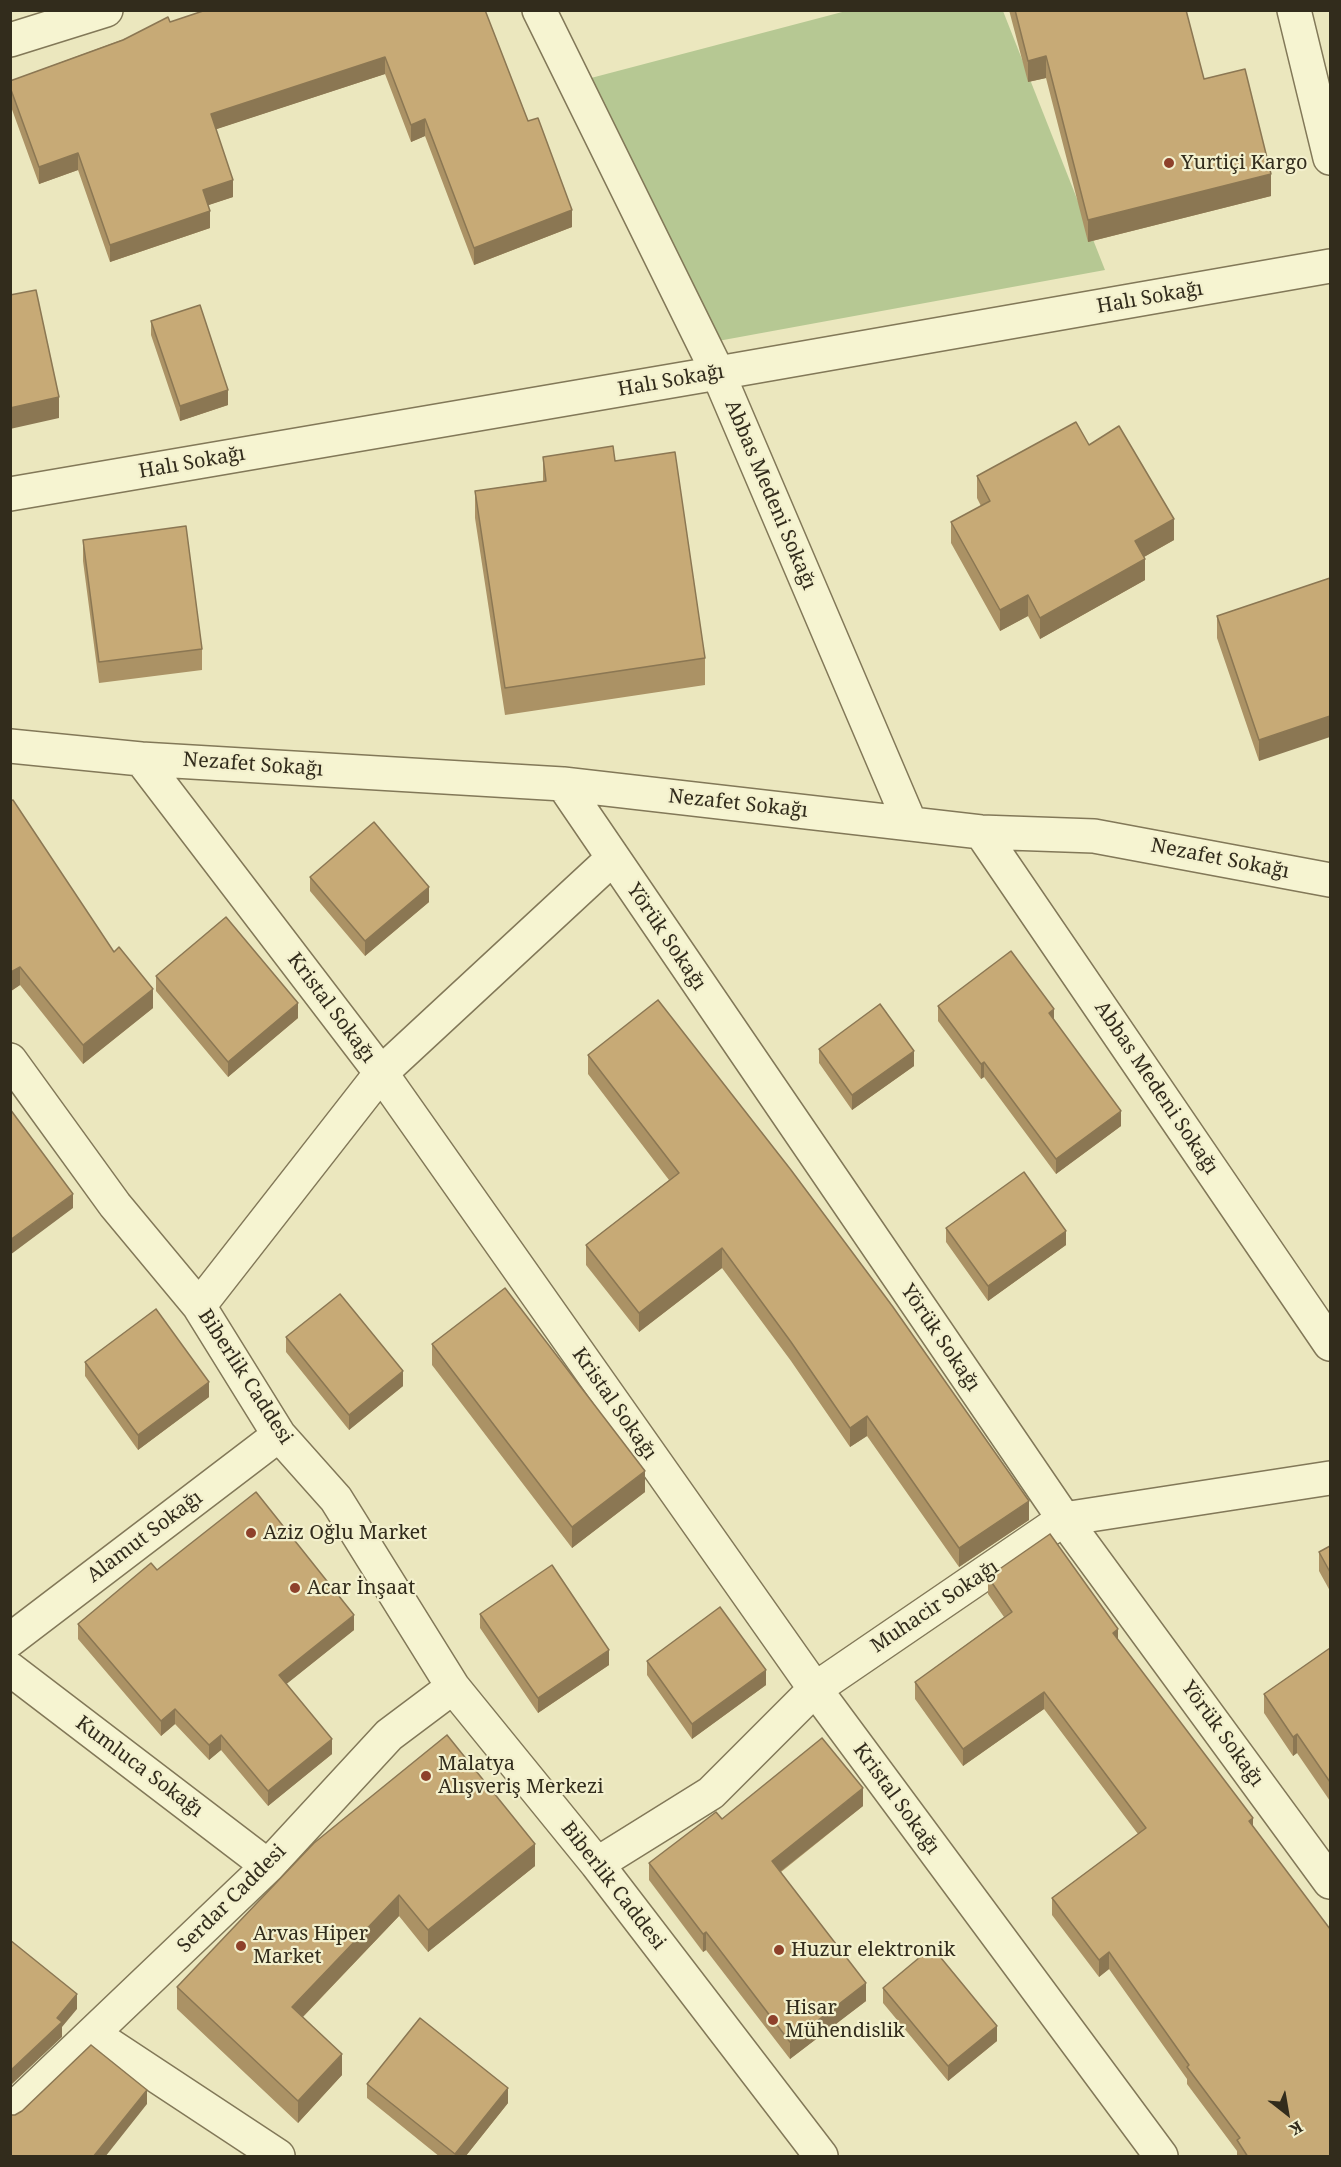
<!DOCTYPE html>
<meta charset="utf-8">
<style>
body{margin:0}
#map{position:relative;width:1341px;height:2167px;overflow:hidden;background:#ebe7be;font-family:"Noto Serif",serif}
canvas{display:block}
.frame{position:absolute;inset:0;border:12px solid #322c1c;pointer-events:none}
.north{position:absolute;left:1257px;top:2083px;width:60px;height:60px;-webkit-text-stroke:4px #f3f0cd;paint-order:stroke;rotate:149deg;font-size:16px;font-weight:700;line-height:24px;text-align:center;color:#322c1c}
.north::after{content:'';display:block;margin:auto;width:21px;height:27px;background:#322c1c;clip-path:polygon(50% 0,100% 100%,50% 72%,0 100%)}
</style>
<div id="map">
<canvas width="1341" height="2167"></canvas>
<div class="frame"></div>
<div class="north">K</div>
</div>
<script>
const ctx = document.querySelector('canvas').getContext('2d');
ctx.lineJoin = 'round';
function fill(path, color) { ctx.fillStyle = color; ctx.fill(path, 'evenodd'); }
const toPath = rows => new Path2D(rows.map(r => 'M' + r).join(''));
function stroke(path, color, width, dash) { ctx.strokeStyle = color; ctx.lineWidth = width; ctx.lineCap = dash ? 'butt' : 'round'; ctx.setLineDash(dash || []); ctx.stroke(path); }
function label(font, color, halo, rows, align = 'center') {
  ctx.font = font + ' "Noto Serif",serif'; ctx.lineWidth = 4.5; ctx.setLineDash([]); ctx.textBaseline = 'middle'; ctx.strokeStyle = halo; ctx.fillStyle = color; for (const [text, x, y, turn = 0] of rows) {
    ctx.save(); ctx.translate(x, y); ctx.rotate((+turn || 0) * Math.PI / 180); ctx.textAlign = isNaN(turn) ? turn : align; if (halo) ctx.strokeText(text, 0, 0); ctx.fillText(text, 0, 0); ctx.restore();
  }
}
fill(toPath([
 [846,11,1003,11,1105,270,718,341,591,78]
]), '#b6c893');
const minor = toPath([
 [539,10,718,373,910,823],
 [1294,10,1330,158],
 [10,40,106,10],
 [10,494,718,373,1330,266],
 [10,746,141,759,381,1073,815,1689,1161,2156],
 [141,759,563,784,981,832,1094,836,1330,880],
 [563,784,1064,1519,1330,1882],
 [981,832,1330,1344],
 [10,1060,115,1205,199,1306,279,1435,336,1499,453,1687,597,1864,821,2156],
 [199,1306,381,1073,612,859],
 [10,1640,279,1435],
 [10,1669,268,1866],
 [597,1864,711,1793,815,1689,1064,1519,1330,1478],
 [93,2034,278,2156],
 [10,2112,268,1866,389,1735,453,1687]
]);
stroke(minor, '#827858', 36);
stroke(minor, '#f6f4d1', 33);
fill(toPath([
 [485,10,528,121,572,227,474,265,425,136,411,142,385,74,216,129,233,197,208,205,210,228,110,262,78,170,39,184,10,104,10,81,170,22],
 [1009,10,1186,10,1204,79,1271,196,1088,242,1046,78,1028,82],
 [151,321,228,405,180,421,151,335],
 [1089,445,1174,540,1144,557,1145,580,1040,639,1028,616,1000,631,951,543,951,522,981,506,977,498,977,476],
 [543,457,705,658,705,685,505,715,475,518,475,491,543,481],
 [83,540,202,649,202,670,99,683,83,561],
 [1330,578,1259,761,1217,638,1217,616],
 [10,801,114,952,153,1008,83,1064,20,985,11,991,10,990],
 [310,877,429,902,365,956,310,891],
 [156,976,298,1018,228,1077,156,991],
 [938,1006,1054,1020,1121,1126,1056,1174,984,1077,981,1079,938,1021],
 [819,1049,914,1066,852,1110,819,1063],
 [588,1055,1029,1520,959,1567,867,1436,850,1447,791,1361,722,1268,639,1332,586,1265,586,1245,669,1180,588,1074],
 [946,1228,1066,1245,988,1301,946,1242],
 [286,1337,403,1386,349,1430,286,1352],
 [432,1344,645,1492,572,1548,432,1365],
 [85,1362,209,1397,138,1450,85,1376],
 [1330,1546,1330,1591,1319,1571,1319,1552],
 [157,1570,354,1630,286,1684,332,1754,268,1806,221,1750,209,1760,175,1724,161,1736,78,1639,78,1624],
 [988,1577,1118,1640,1253,1827,1330,2157,1237,2157,1237,2151,1187,2084,1187,2079,1109,1969,1099,1977,1052,1915,1052,1898,1138,1834,1044,1709,963,1766,915,1699,915,1682,1004,1617,988,1594],
 [480,1614,609,1665,538,1713,480,1628],
 [1330,1648,1330,1801,1297,1753,1293,1756,1264,1713,1264,1694],
 [647,1661,766,1685,692,1739,647,1675],
 [863,1806,781,1872,866,2001,790,2059,706,1950,703,1952,649,1880,649,1863,722,1819],
 [314,1843,535,1866,428,1952,399,1916,303,2017,342,2075,298,2123,177,2009,177,1987],
 [883,1988,997,2041,948,2081,883,2003],
 [367,2084,508,2103,465,2157,440,2157,367,2098]
]), '#ab9265');
fill(toPath([
 [1046,56,1046,78,1028,82,1028,61],
 [385,57,385,74,211,131,211,114],
 [425,119,425,136,411,142,411,125],
 [78,153,78,170,39,184,39,167],
 [1271,174,1271,196,1088,242,1088,220],
 [233,180,233,197,203,207,203,190],
 [572,210,572,227,474,265,474,248],
 [210,211,210,228,110,262,110,245],
 [228,390,228,405,180,421,180,406],
 [59,397,59,418,10,429,10,408],
 [1174,519,1174,540,1135,562,1135,541],
 [1145,559,1145,580,1040,639,1040,618],
 [1028,595,1028,616,1000,631,1000,610],
 [1330,716,1330,737,1259,761,1259,740],
 [429,887,429,902,365,956,365,941],
 [20,967,20,985,11,991,11,972],
 [153,989,153,1008,83,1064,83,1045],
 [298,1003,298,1018,228,1077,228,1062],
 [1054,1009,1054,1024,1049,1013],
 [914,1051,914,1066,852,1110,852,1095],
 [984,1062,984,1077,981,1079,981,1064],
 [1121,1111,1121,1126,1056,1174,1056,1159],
 [73,1194,73,1208,10,1255,10,1240],
 [1066,1231,1066,1245,988,1301,988,1286],
 [722,1248,722,1268,639,1332,639,1313],
 [403,1371,403,1386,349,1430,349,1415],
 [209,1382,209,1397,138,1450,138,1435],
 [867,1416,867,1436,850,1447,850,1428],
 [645,1471,645,1492,572,1548,572,1527],
 [1029,1501,1029,1520,959,1567,959,1548],
 [354,1615,354,1630,279,1690,279,1675],
 [1118,1629,1118,1646,1113,1633],
 [609,1650,609,1665,538,1713,538,1698],
 [766,1670,766,1685,692,1739,692,1724],
 [1044,1692,1044,1709,963,1766,963,1749],
 [175,1709,175,1724,161,1736,161,1721],
 [1297,1734,1297,1753,1293,1756,1293,1737],
 [221,1735,221,1750,209,1760,209,1745],
 [332,1739,332,1754,268,1806,268,1791],
 [863,1788,863,1806,772,1878,772,1861],
 [1253,1818,1253,1835,1249,1821],
 [535,1844,535,1866,428,1952,428,1930],
 [399,1895,399,1916,292,2028,292,2007],
 [706,1932,706,1950,703,1952,703,1934],
 [1109,1952,1109,1969,1099,1977,1099,1960],
 [866,1983,866,2001,790,2059,790,2042],
 [77,1994,77,2009,62,2027,62,2037,10,2086,10,2071],
 [997,2026,997,2041,948,2081,948,2066],
 [342,2054,342,2075,298,2123,298,2101],
 [508,2088,508,2103,465,2157,455,2157,455,2154],
 [147,2090,147,2104,105,2157,93,2157]
]), '#8b7753');
const building = toPath([
 [206,10,485,10,528,121,538,118,572,210,474,248,425,119,411,125,385,57,211,114,233,180,203,190,210,211,110,245,78,153,39,167,10,87,10,81,123,40,168,17,170,22,206,10],
 [1015,10,1186,10,1204,79,1245,69,1271,174,1088,220,1046,56,1028,61,1015,10],
 [36,290,59,397,10,408,10,295,36,290],
 [200,305,228,390,180,406,151,321,200,305],
 [1076,422,1089,445,1119,426,1174,519,1135,541,1145,559,1040,618,1028,595,1000,610,951,522,990,501,977,476,1076,422],
 [613,446,615,461,675,452,705,658,505,688,475,491,546,481,543,457,613,446],
 [186,526,202,649,99,662,83,540,186,526],
 [1330,578,1330,716,1259,740,1217,616,1330,578],
 [13,800,114,952,119,947,153,989,83,1045,20,967,11,972,10,971,10,801,13,800],
 [374,822,429,887,365,941,310,877,374,822],
 [226,917,298,1003,228,1062,156,976,226,917],
 [1011,951,1054,1009,1049,1013,1121,1111,1056,1159,984,1062,981,1064,938,1006,1011,951],
 [658,1000,791,1170,893,1307,1029,1501,959,1548,867,1416,850,1428,791,1342,722,1248,639,1313,586,1245,679,1173,588,1055,658,1000],
 [880,1004,914,1051,852,1095,819,1049,880,1004],
 [10,1109,73,1194,10,1240,10,1109],
 [1024,1172,1066,1231,988,1286,946,1228,1024,1172],
 [505,1288,645,1471,572,1527,432,1344,505,1288],
 [340,1294,403,1371,349,1415,286,1337,340,1294],
 [156,1309,209,1382,138,1435,85,1362,156,1309],
 [256,1492,354,1615,279,1675,332,1739,268,1791,221,1735,209,1745,175,1709,161,1721,78,1624,151,1563,157,1570,256,1492],
 [1050,1534,1118,1629,1113,1633,1253,1818,1249,1821,1330,1929,1330,2157,1248,2157,1237,2140,1240,2138,1187,2067,1189,2065,1109,1952,1099,1960,1052,1898,1146,1828,1044,1692,963,1749,915,1682,1012,1612,988,1577,1050,1534],
 [1330,1546,1330,1572,1319,1552,1330,1546],
 [552,1565,609,1650,538,1698,480,1614,552,1565],
 [720,1607,766,1670,692,1724,647,1661,720,1607],
 [1330,1648,1330,1782,1297,1734,1293,1737,1264,1694,1330,1648],
 [447,1735,535,1844,428,1930,399,1895,292,2007,342,2054,298,2101,177,1987,314,1843,447,1735],
 [822,1738,863,1788,772,1861,866,1983,790,2042,706,1932,703,1934,649,1863,716,1812,722,1819,822,1738],
 [10,1940,77,1994,57,2018,62,2022,10,2071,10,1940],
 [932,1947,997,2026,948,2066,883,1988,932,1947],
 [420,2018,508,2088,455,2154,367,2084,420,2018],
 [91,2045,147,2090,93,2157,10,2157,10,2115,15,2115,22,2111,91,2045]
]);
fill(building, '#c7aa76');
stroke(building, '#8b7753', 1.5);
for (const [x, y, r, color] of [
 [1169,163,6,"#8e412b"],
 [251,1533,6,"#8e412b"],
 [295,1588,6,"#8e412b"],
 [426,1776,6,"#8e412b"],
 [241,1946,6,"#8e412b"],
 [779,1950,6,"#8e412b"],
 [773,2020,6,"#8e412b"]
]) { const dot = new Path2D(); dot.arc(x, y, r, 0, 2 * Math.PI); ctx.fillStyle = color; ctx.fill(dot); stroke(dot, '#f3f0cd', 2); }
label('20px', '#322c1c', '#f3f0cd', [
 ["Yurtiçi Kargo",1181,163],
 ["Aziz Oğlu Market",263,1533],
 ["Acar İnşaat",307,1588],
 ["Malatya",438,1764],
 ["Alışveriş Merkezi",438,1787],
 ["Arvas Hiper",253,1934],
 ["Market",253,1957],
 ["Huzur elektronik",791,1950],
 ["Hisar",785,2008],
 ["Mühendislik",785,2031]
], 'left');
label('20px', '#322c1c', '#f3f0cd', [
 ["Halı Sokağı",1150,298,-10],
 ["Halı Sokağı",671,381,-10],
 ["Halı Sokağı",192,463,-10],
 ["Abbas Medeni Sokağı",770,495,67],
 ["Nezafet Sokağı",253,765,4],
 ["Nezafet Sokağı",738,804,6],
 ["Nezafet Sokağı",1220,859,11],
 ["Yörük Sokağı",666,937,56],
 ["Kristal Sokağı",331,1008,53],
 ["Abbas Medeni Sokağı",1156,1088,56],
 ["Yörük Sokağı",940,1338,56],
 ["Biberlik Caddesi",245,1377,57],
 ["Kristal Sokağı",614,1404,55],
 ["Alamut Sokağı",145,1537,-37],
 ["Muhacir Sokağı",935,1607,-34],
 ["Yörük Sokağı",1222,1734,54],
 ["Kumluca Sokağı",139,1767,37],
 ["Kristal Sokağı",896,1799,54],
 ["Biberlik Caddesi",613,1886,52],
 ["Serdar Caddesi",232,1899,-45]
]);
</script>
